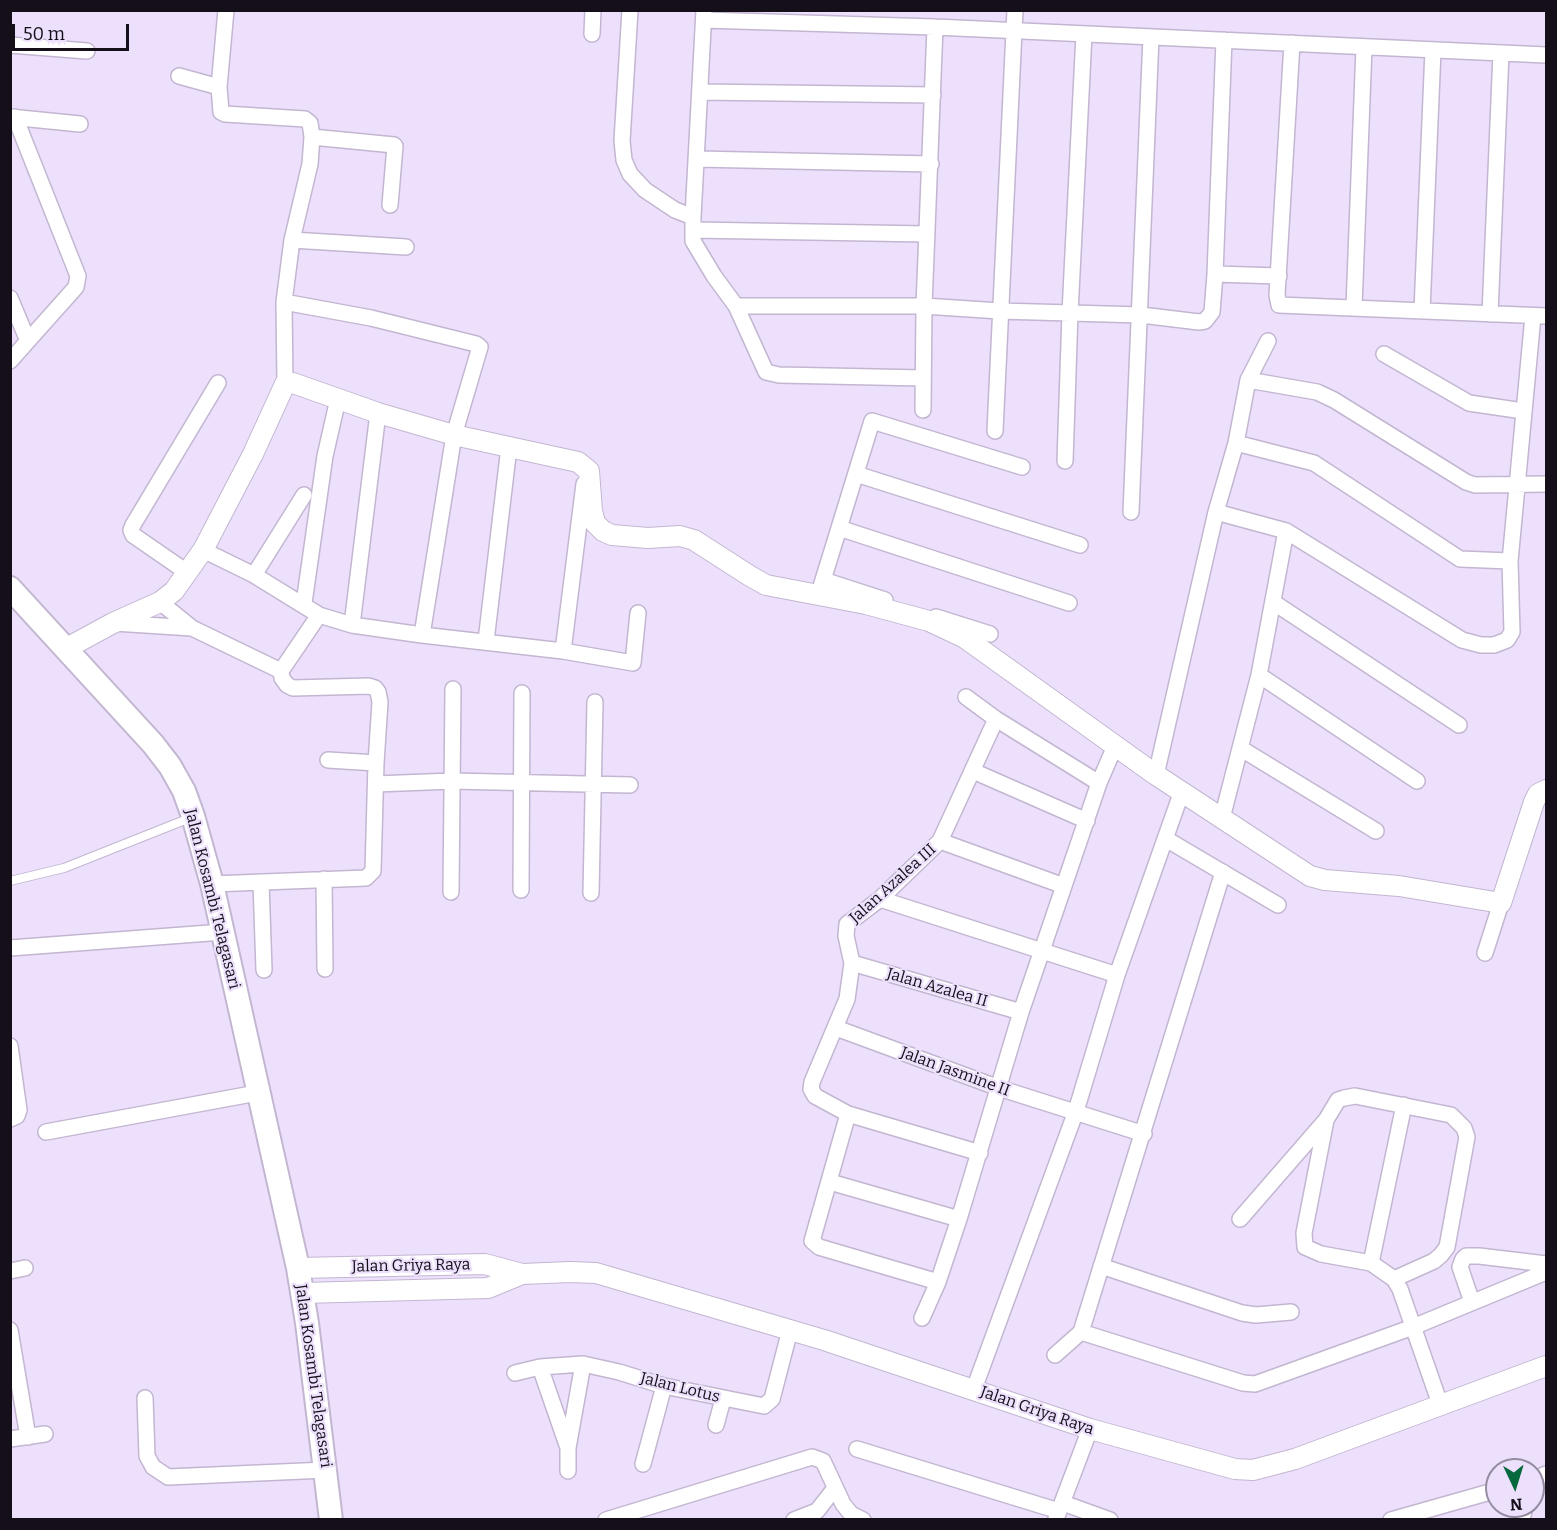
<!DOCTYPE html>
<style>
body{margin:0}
#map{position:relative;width:1557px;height:1530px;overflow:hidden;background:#ede0fc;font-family:Bitter,serif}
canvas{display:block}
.frame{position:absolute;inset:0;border:12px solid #140f18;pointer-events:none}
.north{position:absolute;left:1485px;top:1458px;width:60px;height:60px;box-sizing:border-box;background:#ede0fc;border:2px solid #968ca1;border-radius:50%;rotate:176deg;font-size:16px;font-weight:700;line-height:24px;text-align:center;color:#140f18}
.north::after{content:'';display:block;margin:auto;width:21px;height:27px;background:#06693e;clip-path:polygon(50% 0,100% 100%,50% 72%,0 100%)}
.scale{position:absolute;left:12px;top:24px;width:117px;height:27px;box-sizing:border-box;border:3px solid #140f18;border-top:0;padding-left:8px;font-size:18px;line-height:21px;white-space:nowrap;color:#140f18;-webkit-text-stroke:4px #ede0fc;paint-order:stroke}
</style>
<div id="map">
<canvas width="1557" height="1530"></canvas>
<div class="frame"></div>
<div class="north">N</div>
<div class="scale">50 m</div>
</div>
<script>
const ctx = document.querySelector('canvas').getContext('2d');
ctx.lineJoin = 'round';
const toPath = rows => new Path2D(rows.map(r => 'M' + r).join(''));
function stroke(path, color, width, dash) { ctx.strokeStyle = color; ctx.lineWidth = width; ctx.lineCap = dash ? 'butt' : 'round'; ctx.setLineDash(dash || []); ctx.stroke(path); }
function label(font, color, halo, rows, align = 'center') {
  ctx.font = font + ' Bitter,serif'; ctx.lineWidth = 4.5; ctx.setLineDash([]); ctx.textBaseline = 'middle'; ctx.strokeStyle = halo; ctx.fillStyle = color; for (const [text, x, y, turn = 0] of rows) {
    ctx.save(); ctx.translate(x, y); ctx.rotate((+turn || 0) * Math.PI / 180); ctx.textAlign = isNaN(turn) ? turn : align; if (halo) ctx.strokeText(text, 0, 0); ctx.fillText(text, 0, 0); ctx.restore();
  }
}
const service = toPath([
 [10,881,64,868,190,818]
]);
const minor = toPath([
 [226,10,219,87,221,112,225,114,305,119,310,123,312,137,310,164,292,240,284,302,285,384],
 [630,10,622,141,624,160,630,174,645,190,675,210,693,217,693,241,714,276,736,306,766,372,779,375,923,378],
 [704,20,935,27,1546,55],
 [592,34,593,10],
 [1292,43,1277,295,1279,305,1546,316],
 [10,45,87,51],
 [179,76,219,87],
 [700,92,933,95],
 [10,117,80,124],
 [312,137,394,145,395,146,390,205],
 [697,159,931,164],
 [693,217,704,10],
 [693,230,927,234],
 [292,240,406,247],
 [1215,274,1279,276],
 [10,298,28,341],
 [284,302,371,318,476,344,480,347,454,435,422,635],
 [736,306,924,306,1000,311,1141,315,1199,322,1205,321,1212,312,1215,274,1224,40],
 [1354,307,1364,47],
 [1422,311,1433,50],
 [1490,314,1501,53],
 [1384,354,1469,403,1523,411],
 [10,361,76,287,78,276,15,117],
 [1248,380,1317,392,1334,400,1466,482,1475,485,1546,484],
 [923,410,924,306,935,27],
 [995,431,1015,10],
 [1236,443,1314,463,1460,559,1510,561],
 [1065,461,1070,313,1084,34],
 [856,474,1080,545],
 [1131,512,1151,37],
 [1216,512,1286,531,1462,640,1481,645,1494,645,1507,640,1512,632,1510,561,1533,316],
 [839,528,1069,603],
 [203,550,254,575,319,615,352,625,422,635,563,651,633,663,638,613],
 [188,573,133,535,131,530,133,525,218,383],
 [254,575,304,495],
 [823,580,872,421,1022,467],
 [820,590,823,580,885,600],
 [160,602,192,628,281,671],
 [1273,602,1459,725],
 [304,603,325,456,338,399],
 [936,617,990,634],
 [114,623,192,628],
 [352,625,378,413],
 [486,641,509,447],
 [563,651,584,484],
 [1259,675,1417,781],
 [966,697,996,719,1099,783],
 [1240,748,1376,831],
 [328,760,376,763],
 [973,771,1087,821],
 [1156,775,1216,512,1236,443,1248,380,1268,341],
 [376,784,452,781,630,785],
 [1222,818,1259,675,1286,531],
 [1166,839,1278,905],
 [940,841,1064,886],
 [324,879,325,969],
 [261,882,264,970],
 [212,884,366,878,373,871,376,763,380,702,378,692,375,688,369,686,293,688,287,685,282,678,281,671,319,615],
 [521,890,522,693],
 [451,892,453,689],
 [591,893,595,702],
 [880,899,1117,975],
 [10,948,223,932],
 [1485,953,1501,903],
 [852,963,1021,1012],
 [836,1028,999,1088,1144,1134],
 [10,1046,19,1110,17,1116,10,1119],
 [848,1114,812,1241,819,1247,938,1282],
 [46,1132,257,1093],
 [980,1153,848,1114,815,1096,811,1089,812,1082,847,999,852,963,846,936,847,924,880,899,940,841,996,719],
 [830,1182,959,1219],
 [1240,1219,1326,1120],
 [1371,1263,1404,1105],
 [1101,1266,1242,1313,1256,1315,1291,1312],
 [10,1271,25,1268],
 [1394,1279,1434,1261,1441,1255,1447,1247,1467,1137,1464,1128,1451,1115,1355,1096,1344,1098,1338,1100,1326,1120,1304,1233,1305,1247,1321,1254,1371,1263,1394,1279,1400,1289,1440,1404],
 [1472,1302,1460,1267,1463,1259,1466,1256,1479,1256,1546,1264],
 [922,1318,938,1282,959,1219,1021,1012,1099,783,1115,746],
 [10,1330,28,1437],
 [1081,1332,1243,1383,1255,1384,1413,1327,1546,1272],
 [1055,1355,1081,1332,1223,872],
 [540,1367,567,1445],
 [515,1373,540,1367,583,1364,619,1372,664,1386,764,1406,772,1399,790,1330],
 [974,1389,1076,1111,1117,975,1182,791],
 [145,1398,147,1456,153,1467,168,1477,326,1470],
 [716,1425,723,1399],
 [10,1439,45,1434],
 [857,1449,1059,1511],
 [643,1464,664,1386],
 [568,1471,568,1448,583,1364],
 [1533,1480,1546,1474],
 [1063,1503,1110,1520],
 [1056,1519,1090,1429],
 [606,1520,812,1457,823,1461,843,1504,851,1514,863,1520],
 [794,1520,817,1511,835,1488],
 [1391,1520,1497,1490],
 [1522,1520,1525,1506]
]);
const tertiary = toPath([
 [67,648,113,623,160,602,174,591,203,550,253,454,285,384,293,383,378,413,454,435,578,462,589,471,592,511,595,523,603,531,612,535,648,538,680,536,694,540,750,576,766,585,866,604,929,621,965,638,1156,775,1310,876,1325,880,1399,886,1501,903,1534,802,1538,794,1546,790],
 [298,1268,485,1264,522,1274],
 [303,1293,488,1288,522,1274,570,1272,596,1273,824,1340,1090,1429,1235,1469,1253,1470,1295,1459,1546,1366]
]);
const secondary = toPath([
 [10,588,153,744,170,766,184,791,193,816,212,884,298,1268,307,1323,331,1520]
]);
stroke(service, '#c3b6d1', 10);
stroke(minor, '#c3b6d1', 18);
stroke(tertiary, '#c3b6d1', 22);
stroke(secondary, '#c3b6d1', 26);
stroke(service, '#fff', 8);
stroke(minor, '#fff', 15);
stroke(tertiary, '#fff', 20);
stroke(secondary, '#fff', 22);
label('16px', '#140f18', '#ede0fc', [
 ["Jalan Azalea III",893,884,-42],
 ["Jalan Kosambi Telagasari",212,899,76],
 ["Jalan Azalea II",937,988,16],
 ["Jalan Jasmine II",955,1072,20],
 ["Jalan Griya Raya",411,1266,-1],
 ["Jalan Kosambi Telagasari",313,1376,82],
 ["Jalan Lotus",680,1388,14],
 ["Jalan Griya Raya",1037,1411,19]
]);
</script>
